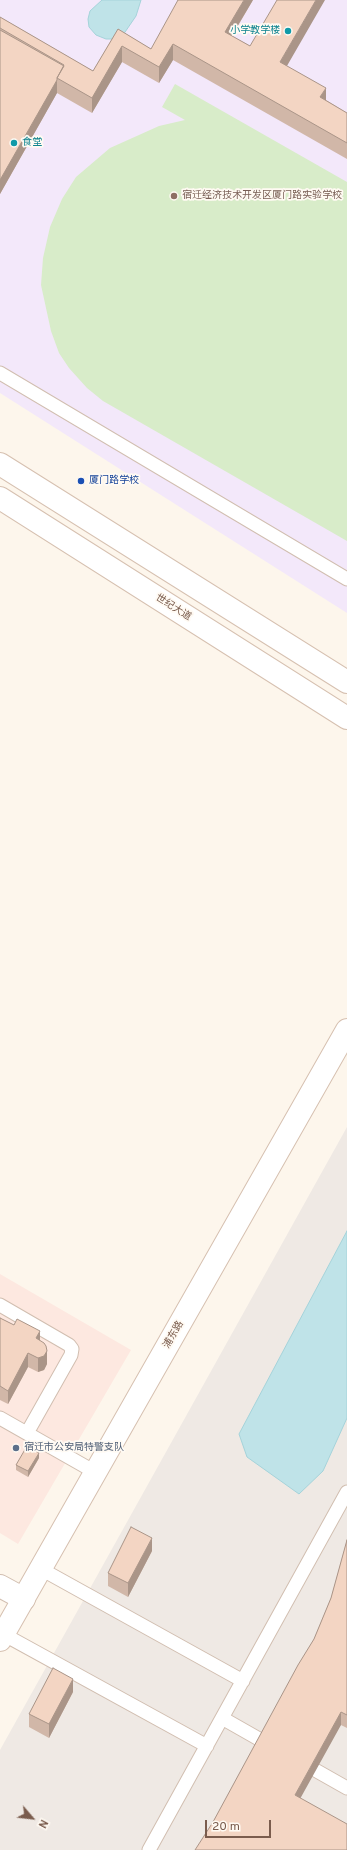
<!DOCTYPE html>
<meta charset="utf-8">
<style>
body{margin:0}
#map{position:relative;width:347px;height:1850px;overflow:hidden;background:#fdf6ec;font-family:Overpass,sans-serif}
canvas{display:block}
.north{position:absolute;left:12px;top:1798px;width:40px;height:40px;-webkit-text-stroke:3px #fffaf3;paint-order:stroke;rotate:118deg;font-size:11px;font-weight:700;line-height:16px;text-align:center;color:#7a5c4d}
.north::after{content:'';display:block;margin:auto;width:14px;height:18px;background:#7a5c4d;clip-path:polygon(50% 0,100% 100%,50% 72%,0 100%)}
.scale{position:absolute;left:205px;top:1820px;width:66px;height:18px;box-sizing:border-box;border:2px solid #7a5c4d;border-top:0;padding-left:5px;font-size:12px;line-height:14px;white-space:nowrap;color:#7a5c4d;-webkit-text-stroke:3px #fffaf3;paint-order:stroke}
</style>
<div id="map">
<canvas width="347" height="1850"></canvas>
<div class="north">N</div>
<div class="scale">20 m</div>
</div>
<script>
const ctx = document.querySelector('canvas').getContext('2d');
ctx.lineJoin = 'round';
function fill(path, color) { ctx.fillStyle = color; ctx.fill(path, 'evenodd'); }
const toPath = rows => new Path2D(rows.map(r => 'M' + r).join(''));
function stroke(path, color, width, dash) { ctx.strokeStyle = color; ctx.lineWidth = width; ctx.lineCap = dash ? 'butt' : 'round'; ctx.setLineDash(dash || []); ctx.stroke(path); }
function label(font, color, halo, rows, align = 'center') {
  ctx.font = font + ' Overpass,"Noto Sans SC",sans-serif'; ctx.lineWidth = 3.5; ctx.setLineDash([]); ctx.textBaseline = 'middle'; ctx.strokeStyle = halo; ctx.fillStyle = color; for (const [text, x, y, turn = 0] of rows) {
    ctx.save(); ctx.translate(x, y); ctx.rotate((+turn || 0) * Math.PI / 180); ctx.textAlign = isNaN(turn) ? turn : align; if (halo) ctx.strokeText(text, 0, 0); ctx.fillText(text, 0, 0); ctx.restore();
  }
}
fill(toPath([
 [0,1274,131,1350,18,1544,0,1533]
]), '#fde8e0');
fill(toPath([
 [347,1127,347,1850,0,1850,0,1750]
]), '#efe9e4');
fill(toPath([
 [0,0,347,0,347,613,0,393]
]), '#f3e8fa');
fill(toPath([
 [175,84,347,182,347,541,103,401,87,388,69,368,59,353,51,331,41,285,43,258,50,227,62,199,76,177,110,148,159,126,185,120,162,107]
]), '#d8ecc9');
const water = toPath([
 [102,0,141,0,136,16,123,35,115,39,106,39,96,35,89,27,88,19,90,11,102,0],
 [347,1231,347,1418,323,1471,299,1494,247,1457,239,1434,347,1231]
]);
fill(water, '#bfe3e8');
stroke(water, '#a5d3da', 1);
const lane = toPath([
 [0,373,347,579],
 [0,1305,69,1345,72,1349,71,1355,27,1433],
 [0,1418,95,1472],
 [41,1569,243,1681],
 [3,1634,207,1746],
 [222,1718,273,1747],
 [301,1762,347,1788],
 [149,1850,347,1492]
]);
const street = toPath([
 [0,1586,24,1599]
]);
const secondary = toPath([
 [0,464,347,682],
 [0,498,347,718],
 [0,1640,347,1030]
]);
stroke(lane, '#d1beb0', 15);
stroke(street, '#d1beb0', 24);
stroke(secondary, '#d6c0b0', 24);
stroke(lane, '#fff', 13);
stroke(street, '#fff', 22);
stroke(secondary, '#fff', 22);
fill(toPath([
 [253,0,232,36,287,66,326,100,347,113,347,159,173,60,159,83,122,62,92,113,57,93,0,194,0,17,93,71,118,29,151,49],
 [0,1318,40,1340,47,1364,44,1370,38,1372,28,1367,8,1404,0,1400],
 [39,1458,28,1477,16,1470,16,1465],
 [347,1540,347,1728,341,1725,213,1822,314,1639,331,1598],
 [152,1551,128,1597,108,1586,108,1573],
 [73,1692,49,1738,29,1727,29,1714]
]), '#d1b7a8');
fill(toPath([
 [244,0,253,0,225,47,225,32],
 [316,0,325,0,280,78,280,62],
 [173,44,173,60,159,83,159,67],
 [122,46,122,62,92,113,92,98],
 [57,80,57,93,0,194,0,180],
 [326,88,326,104,320,97],
 [40,1331,40,1344,36,1338],
 [47,1351,47,1364,44,1370,38,1372,38,1358],
 [28,1353,28,1367,8,1404,8,1391],
 [39,1453,39,1458,28,1477,28,1471],
 [152,1538,152,1551,128,1597,128,1583],
 [73,1679,73,1692,49,1738,49,1724],
 [341,1712,341,1725,295,1808,295,1795]
]), '#aa9588');
const building = toPath([
 [178,0,244,0,225,32,250,46,277,0,316,0,280,62,326,88,320,97,347,113,347,143,173,44,159,67,122,46,92,98,57,78,64,65,0,28,0,17,93,71,118,29,151,49,178,0],
 [0,30,64,66,57,78,57,80,0,180,0,30],
 [0,1318,14,1325,17,1319,40,1331,36,1338,44,1343,46,1346,47,1351,44,1356,38,1358,28,1353,8,1391,0,1386,0,1318],
 [27,1446,39,1453,28,1471,16,1465,27,1446],
 [131,1527,152,1538,128,1583,108,1573,131,1527],
 [347,1540,347,1715,341,1712,295,1795,347,1824,347,1850,195,1850,213,1822,298,1665,314,1639,331,1598,347,1540],
 [53,1668,73,1679,49,1724,29,1714,53,1668]
]);
fill(building, '#f3d5c3');
stroke(building, '#aa9588', 1);
for (const [x, y, r, color] of [
 [288,31,4,"#0f9aa8"],
 [14,143,4,"#0f9aa8"],
 [174,196,4,"#8d6e63"],
 [81,481,4,"#1a4fb4"],
 [16,1448,4,"#5c6f8a"]
]) { const dot = new Path2D(); dot.arc(x, y, r, 0, 2 * Math.PI); ctx.fillStyle = color; ctx.fill(dot); stroke(dot, '#fffaf3', 1.5); }
label('10px', '#0d838f', '#fffaf3', [
 ["小学教学楼",280,31],
 ["食堂",22,143,"left"]
], 'right');
label('10px', '#785e54', '#fffaf3', [
 ["宿迁经济技术开发区厦门路实验学校",182,196]
], 'left');
label('10px', '#164399', '#fffaf3', [
 ["厦门路学校",89,481]
], 'left');
label('10px', '#7a5c4d', '#fffaf3', [
 ["世纪大道",173,608,32],
 ["浦东路",174,1335,-60]
]);
label('10px', '#4e5e75', '#fffaf3', [
 ["宿迁市公安局特警支队",24,1448]
], 'left');
</script>
